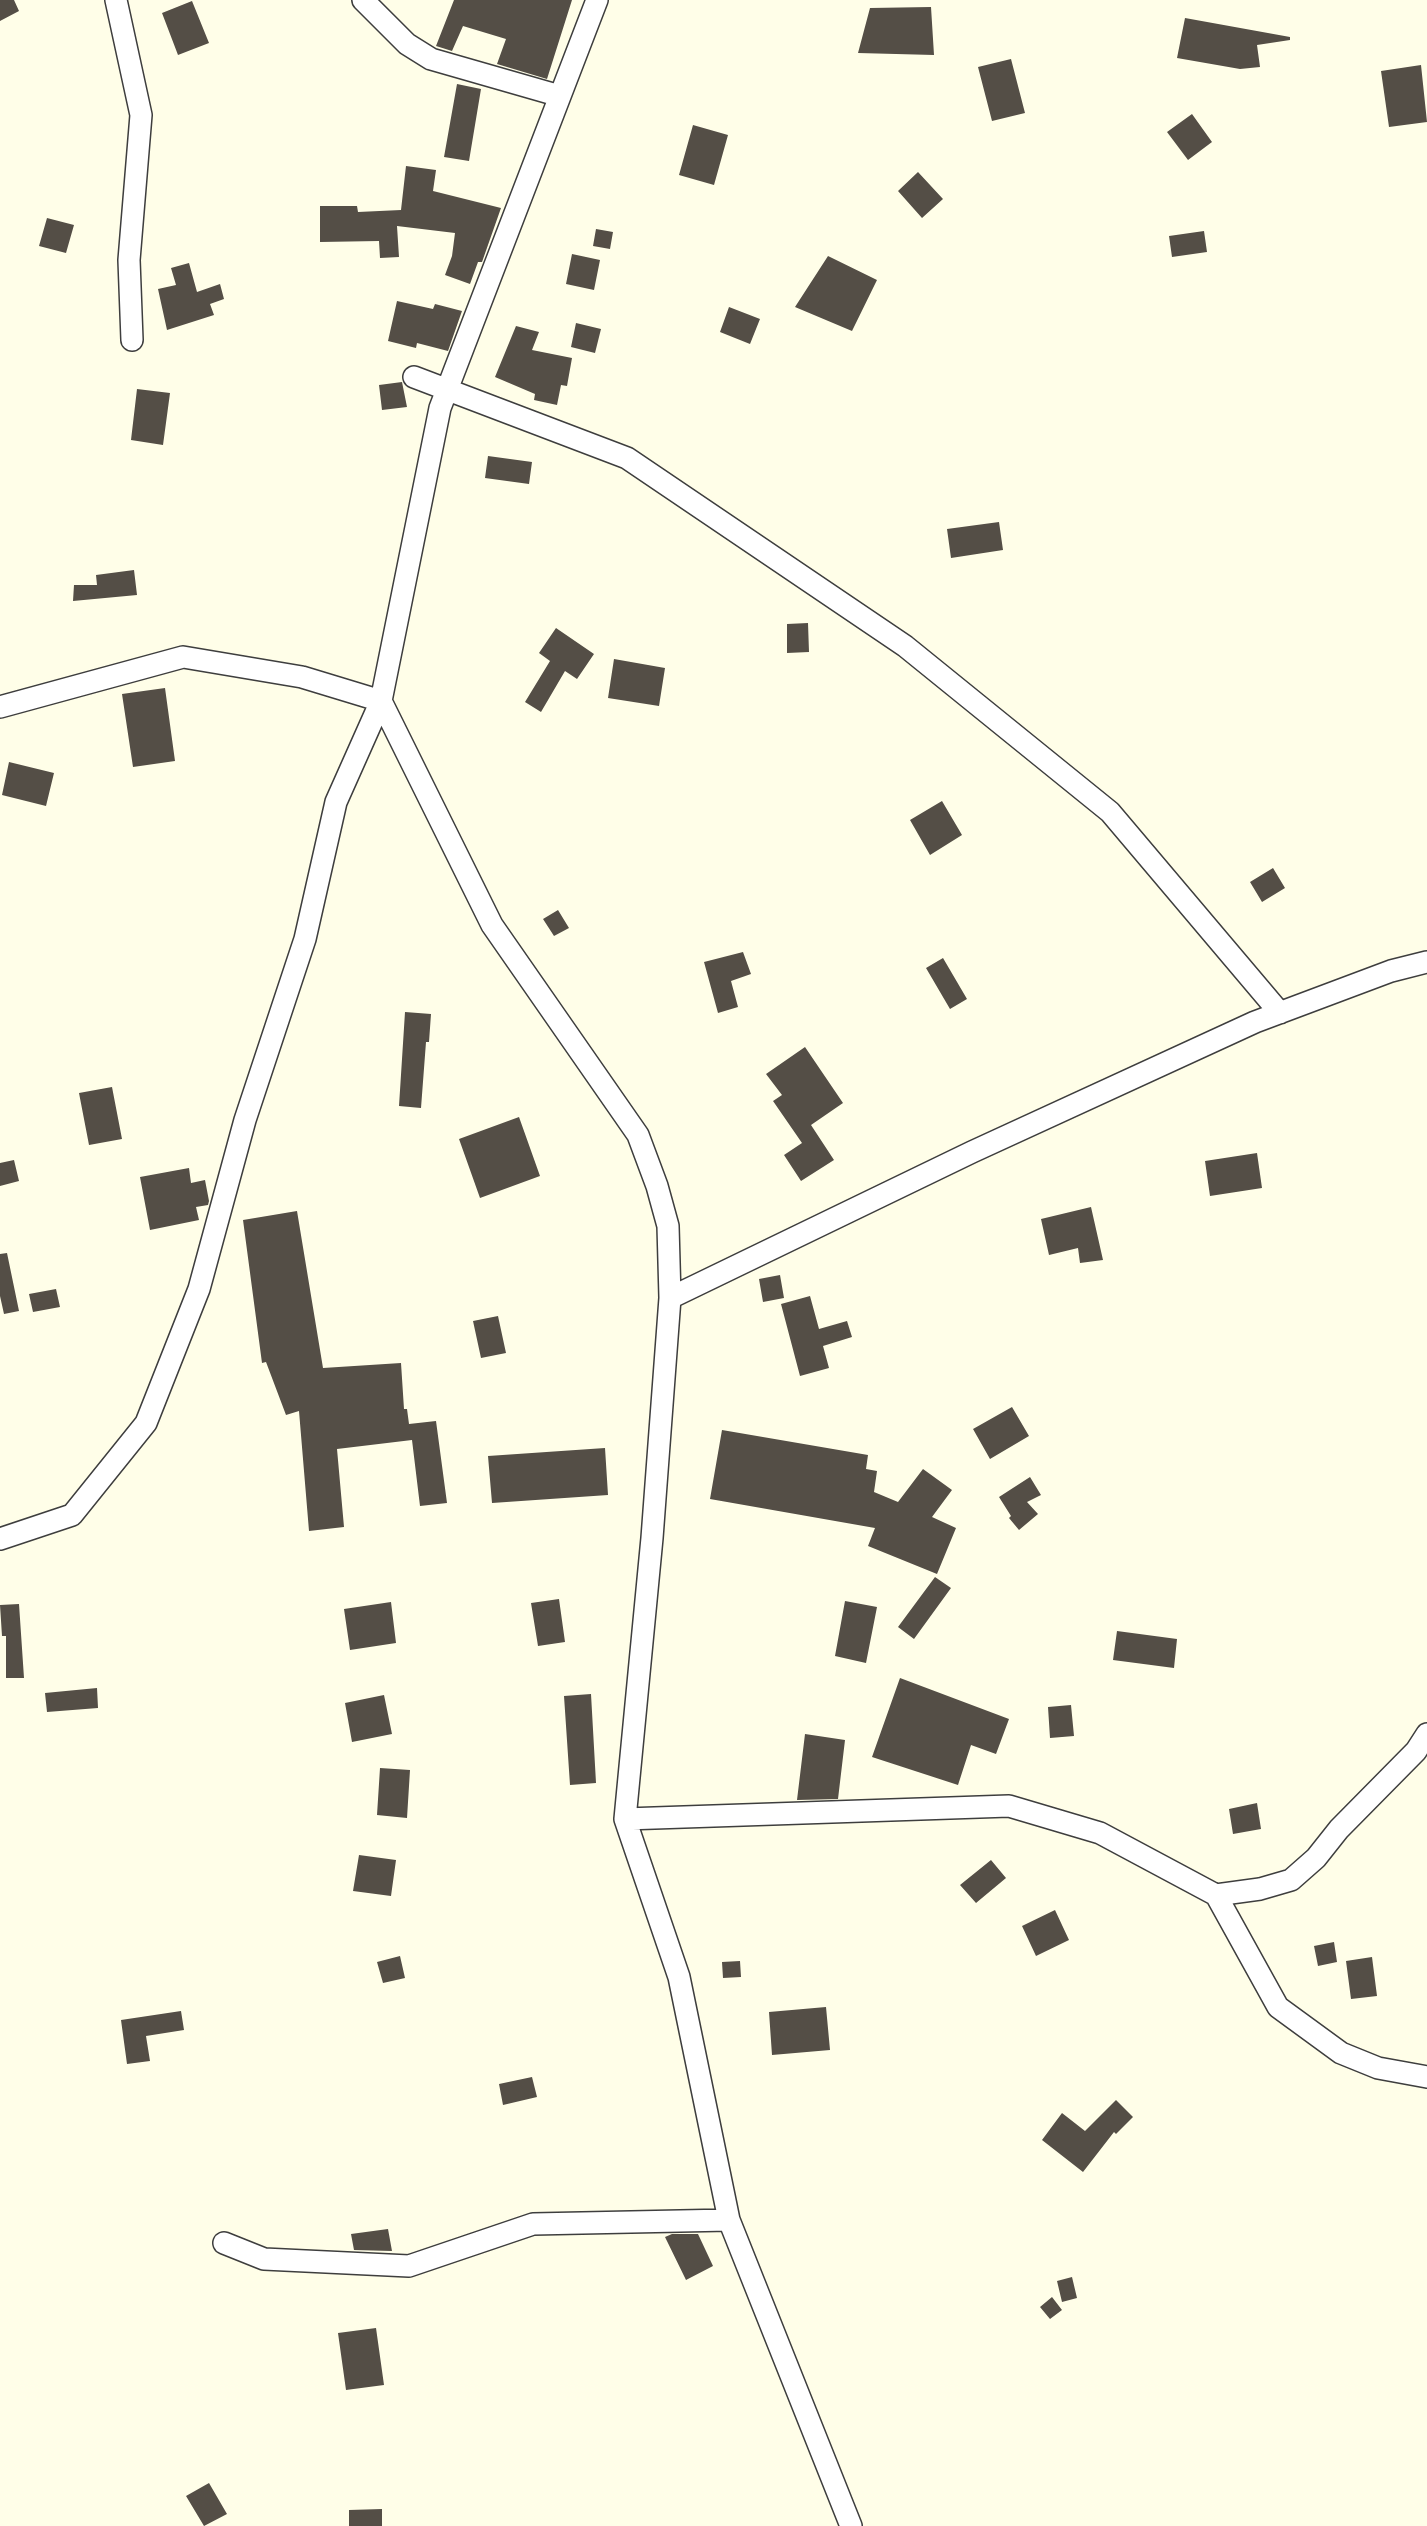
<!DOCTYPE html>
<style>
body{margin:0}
canvas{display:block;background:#fffee8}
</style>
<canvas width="1427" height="2526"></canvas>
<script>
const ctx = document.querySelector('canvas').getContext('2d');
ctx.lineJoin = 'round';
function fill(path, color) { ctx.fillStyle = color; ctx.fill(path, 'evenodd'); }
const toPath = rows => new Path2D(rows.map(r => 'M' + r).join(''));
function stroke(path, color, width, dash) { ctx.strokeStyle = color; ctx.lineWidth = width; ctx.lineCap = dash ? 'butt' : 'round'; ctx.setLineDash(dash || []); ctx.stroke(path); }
fill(toPath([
 [0,0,14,0,19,11,0,21],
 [454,0,572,0,547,79,497,64,506,39,463,26,452,51,436,46],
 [192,1,209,43,178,55,162,13],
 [931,7,934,55,858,53,870,8],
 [1185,18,1290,37,1290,40,1257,45,1260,67,1240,69,1177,58],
 [1011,59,1025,113,992,121,978,67],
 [1421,65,1427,122,1389,127,1381,71],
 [457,84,481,89,469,161,444,157],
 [1192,114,1212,142,1188,160,1167,132],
 [693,125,728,135,714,185,679,175],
 [406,166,436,170,433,191,501,208,482,262,478,262,470,284,445,275,452,256,455,233,397,226,399,257,380,258,379,241,320,242,320,206,357,206,358,212,401,210],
 [918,172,943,199,922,218,898,191],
 [47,218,74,225,66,253,39,246],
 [596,229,613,232,610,249,593,246],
 [1204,231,1207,252,1172,257,1169,236],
 [572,254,600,260,594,290,566,284],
 [828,256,877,280,852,331,795,307],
 [189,263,197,292,220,284,224,299,210,304,214,315,167,330,158,289,176,285,171,268],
 [397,301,433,309,435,304,462,311,448,351,417,343,416,348,388,341],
 [729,307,760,319,750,344,720,332],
 [576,323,601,329,595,353,571,347],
 [516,326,539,332,532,350,572,358,567,386,561,385,557,405,534,400,535,394,495,377],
 [402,382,407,407,382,410,379,385],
 [137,389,170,393,163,445,131,440],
 [488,456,532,462,529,484,485,478],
 [999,522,1003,550,951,558,947,529],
 [134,570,137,595,73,601,74,585,97,585,96,575],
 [808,623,809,652,787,653,787,624],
 [556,628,594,654,577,679,565,671,541,712,525,702,550,661,539,653],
 [614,659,665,668,659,706,608,698],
 [165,688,175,761,133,767,122,694],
 [9,762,54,773,46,806,2,795],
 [942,801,962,835,930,855,910,820],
 [1273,868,1285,888,1262,902,1250,882],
 [558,910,569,928,554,936,543,919],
 [743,952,751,974,731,981,738,1007,718,1013,704,962],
 [943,958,967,999,950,1009,926,968],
 [405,1012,431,1014,429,1042,426,1042,421,1108,399,1106],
 [805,1047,843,1103,811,1125,834,1160,801,1181,784,1155,802,1143,773,1101,782,1095,766,1074],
 [112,1087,122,1139,89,1145,79,1093],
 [519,1117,540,1176,480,1198,459,1139],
 [1257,1153,1262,1188,1210,1196,1205,1161],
 [14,1160,19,1181,0,1186,0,1163],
 [189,1168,191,1183,205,1180,209,1201,208,1205,196,1207,199,1220,150,1230,140,1177],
 [1091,1207,1103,1260,1080,1263,1078,1248,1049,1255,1041,1219],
 [297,1211,323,1368,401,1363,404,1409,407,1409,409,1424,436,1421,447,1503,420,1506,412,1440,337,1449,344,1527,309,1531,299,1411,286,1415,266,1362,262,1363,243,1220],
 [7,1253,19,1311,4,1314,0,1296,0,1254],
 [780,1275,784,1298,763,1302,759,1279],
 [56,1289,60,1307,33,1312,29,1294],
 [810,1296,819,1329,847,1321,852,1337,823,1346,829,1368,800,1376,781,1304],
 [498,1316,506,1353,481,1358,473,1321],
 [1012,1407,1029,1436,990,1459,973,1429],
 [722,1430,868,1455,866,1469,877,1471,874,1492,898,1502,923,1469,952,1490,932,1517,956,1528,937,1574,868,1546,875,1528,710,1499],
 [605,1448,608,1495,492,1503,488,1456],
 [1030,1477,1041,1495,1027,1502,1038,1514,1019,1530,1009,1518,1011,1516,999,1497],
 [935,1577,951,1588,914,1639,898,1627],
 [559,1599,565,1642,538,1646,531,1603],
 [845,1601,877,1607,866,1663,835,1656],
 [391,1602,396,1643,350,1650,344,1609],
 [19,1604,24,1678,6,1678,6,1636,2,1636,0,1605],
 [1117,1631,1177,1639,1174,1668,1113,1660],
 [900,1678,1009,1719,996,1754,971,1745,958,1785,872,1757],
 [97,1688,98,1708,47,1712,45,1693],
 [591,1694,596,1783,570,1785,564,1696],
 [384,1695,392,1734,352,1742,345,1703],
 [1071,1705,1074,1736,1050,1738,1048,1707],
 [805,1734,845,1740,838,1799,797,1800],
 [380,1768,410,1770,407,1818,377,1815],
 [1257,1803,1261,1829,1233,1834,1229,1809],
 [359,1855,396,1860,391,1896,353,1891],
 [991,1860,1006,1878,976,1903,960,1885],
 [1055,1910,1069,1940,1036,1956,1022,1926],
 [1334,1942,1337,1962,1318,1966,1314,1946],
 [400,1956,405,1978,383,1983,377,1962],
 [1372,1957,1377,1996,1351,1999,1346,1961],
 [740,1961,741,1977,723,1978,722,1962],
 [826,2007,830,2050,772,2055,769,2012],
 [181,2011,184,2030,146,2036,150,2061,127,2064,121,2020],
 [532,2077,537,2097,503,2105,499,2084],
 [1116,2100,1133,2117,1116,2134,1114,2132,1083,2172,1042,2140,1062,2113,1085,2131],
 [388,2229,392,2251,354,2250,351,2234],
 [672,2234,698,2234,713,2266,686,2280,665,2237],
 [1072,2277,1077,2298,1062,2302,1057,2281],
 [1052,2297,1062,2310,1050,2319,1040,2307],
 [376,2328,384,2385,346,2390,338,2333],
 [209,2483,227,2514,204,2526,186,2496],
 [382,2509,382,2526,349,2526,349,2510]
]), '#544e46');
const street = toPath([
 [116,0,141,115,129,260,132,340],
 [363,0,407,44,431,59,560,96],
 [414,377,627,458,905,646,1110,812,1280,1013],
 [0,707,183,657,302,677,381,701,492,925,638,1135,657,1186,668,1226,670,1298,652,1538,625,1819,679,1977,729,2220,851,2526],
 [670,1298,972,1152,1255,1022,1391,971,1427,962],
 [0,1539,72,1515,146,1423,199,1289,245,1120,305,939,336,802,381,701,440,408,597,0],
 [625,1819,1009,1806,1100,1833,1216,1895,1278,2007,1341,2053,1378,2068,1427,2077],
 [1216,1895,1260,1889,1291,1880,1316,1858,1339,1829,1416,1751,1427,1734],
 [224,2243,264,2259,409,2266,533,2224,729,2220]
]);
stroke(street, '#3e3e3e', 24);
stroke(street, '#fff', 21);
</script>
